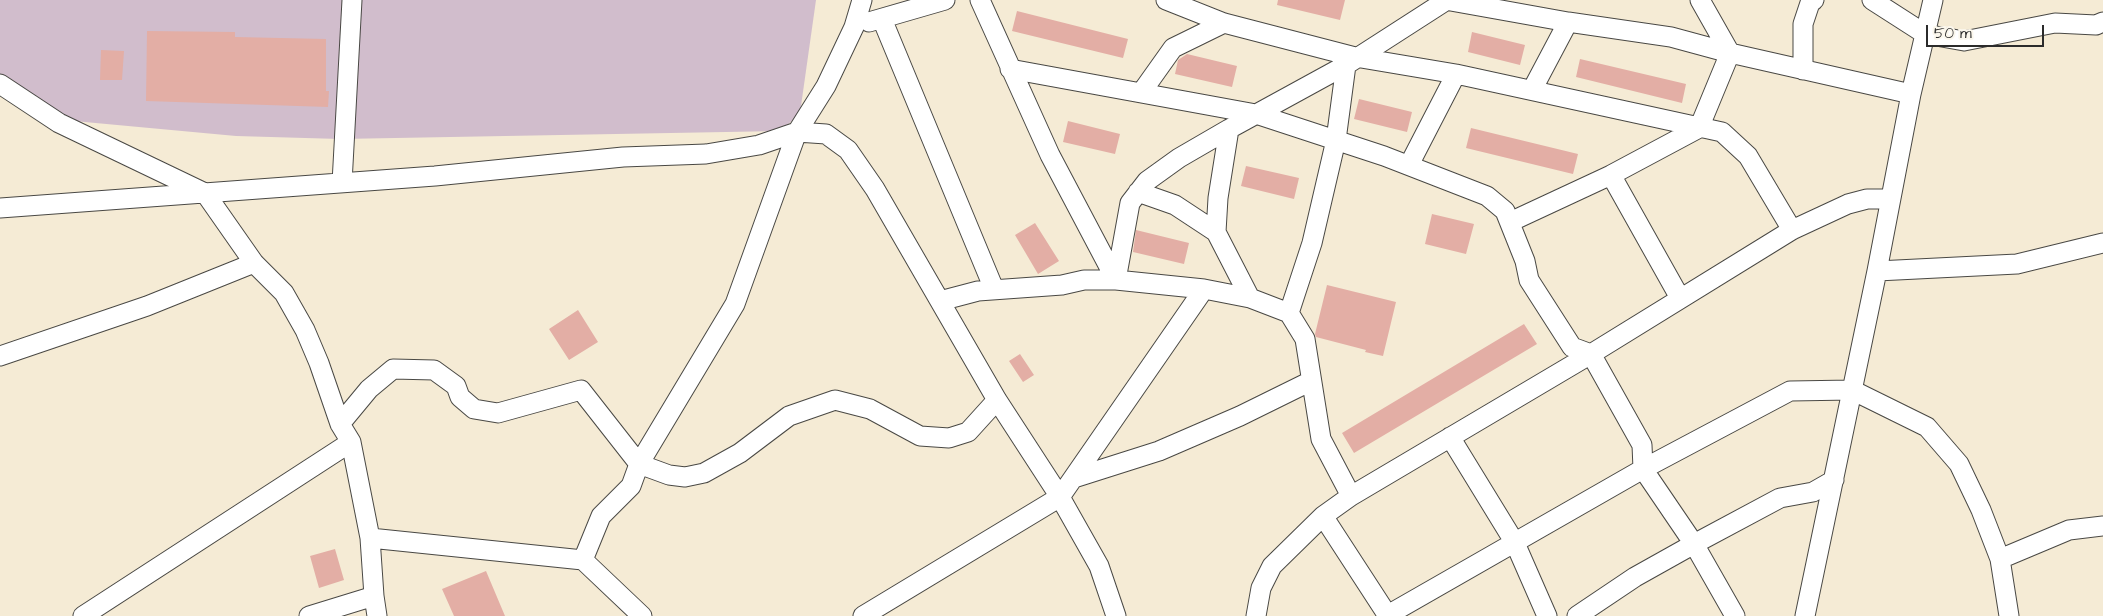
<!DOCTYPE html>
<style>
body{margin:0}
#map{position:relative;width:2103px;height:616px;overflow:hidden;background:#f5ebd5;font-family:"Architects Daughter",sans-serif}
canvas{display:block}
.scale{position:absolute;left:1926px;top:25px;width:118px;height:22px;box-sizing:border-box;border:2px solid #2b2b2b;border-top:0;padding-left:6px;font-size:15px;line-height:18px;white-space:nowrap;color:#2b2b2b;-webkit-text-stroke:4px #fbf7ec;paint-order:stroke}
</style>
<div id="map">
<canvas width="2103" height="616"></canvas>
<div class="scale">50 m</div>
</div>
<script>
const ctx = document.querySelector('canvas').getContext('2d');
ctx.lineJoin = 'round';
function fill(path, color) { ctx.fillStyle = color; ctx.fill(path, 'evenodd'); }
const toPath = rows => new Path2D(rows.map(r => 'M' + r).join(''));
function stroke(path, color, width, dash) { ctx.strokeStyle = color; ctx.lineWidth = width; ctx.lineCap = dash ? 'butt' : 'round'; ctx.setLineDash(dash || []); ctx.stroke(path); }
fill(toPath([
 [0,0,816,0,800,113,781,131,340,139,236,136,74,121,0,76]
]), '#d1bdcc');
fill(toPath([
 [1278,0,1345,0,1340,20,1277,5],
 [1017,11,1128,39,1123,58,1012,31],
 [147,31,235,32,235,37,326,39,326,91,329,91,328,107,146,101],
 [1472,32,1525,45,1520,65,1468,52],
 [101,50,124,51,122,80,100,80],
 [1187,54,1237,66,1232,87,1175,74,1178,60],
 [1580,59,1686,84,1682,103,1576,77],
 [1359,99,1412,112,1407,132,1354,119],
 [1068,121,1120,134,1115,154,1063,142],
 [1471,128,1578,154,1573,174,1466,148],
 [1246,166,1299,178,1294,199,1241,186],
 [1432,214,1474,224,1466,254,1425,244],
 [1035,223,1059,261,1038,274,1015,235],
 [1136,230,1189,243,1184,264,1133,252],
 [1327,285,1396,302,1383,356,1365,352,1366,350,1316,337,1315,334],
 [578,310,598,342,569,360,549,329],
 [1524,324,1537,344,1354,453,1342,433],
 [1020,354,1034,375,1023,382,1009,361],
 [335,549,344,580,319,588,310,556],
 [486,571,505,616,454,616,442,589]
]), '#e3aea5');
const minor = toPath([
 [980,0,1050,155,1116,280],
 [1166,0,1224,23,1355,57,1456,74,1722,132,1748,156,1792,230],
 [1445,0,1568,22,1671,37,1730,53,1699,128,1611,175,1510,222],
 [1700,0,1730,53,1911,94],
 [1872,0,1925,34,1964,41,2055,23,2096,25,2103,22],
 [882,19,994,289],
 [869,22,945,0],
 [1010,69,1256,114,1384,156,1487,196,1505,211,1525,261,1529,280,1572,347,1591,354,1642,445,1643,469,1694,544,1735,616],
 [1803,70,1803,24,1810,3,1814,0],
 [0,84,59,123,205,193,254,263,284,293,305,330,319,363,340,424,351,442,370,538,583,560,642,616],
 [1532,90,1568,22],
 [1141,93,1173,48,1224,23],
 [1409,165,1456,74],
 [1611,175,1680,298],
 [342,183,352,0],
 [1138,192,1175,205,1216,232,1250,298],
 [0,208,435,176,623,157,706,154,759,145,797,132,826,134,848,150,875,189,997,400,1060,497,1099,566,1116,616],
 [1216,232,1218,198,1229,129],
 [1877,271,2017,264,2103,243],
 [1116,280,1130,203,1147,181,1179,158,1229,129,1346,65,1447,0],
 [940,301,978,291,1062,285,1084,280,1116,280,1204,289,1250,298,1289,313,1305,339,1321,439,1351,496],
 [1289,313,1312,243,1336,140,1346,65],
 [0,356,147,306,254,263],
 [340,424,369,389,393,369,434,370,456,386,460,397,474,409,498,413,581,390,639,464,669,475,685,477,704,473,740,453,789,416,835,400,870,409,920,436,949,438,968,432,997,400],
 [1450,437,1515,543,1547,616],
 [1074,478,1159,451,1240,416,1311,381],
 [1323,516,1388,616],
 [370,538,374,596,377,616],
 [2000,559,2069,530,2103,526],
 [583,560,601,516,631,486,639,464,735,304,797,132,826,86,854,27,862,0],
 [83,616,351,442],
 [309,616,374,596],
 [863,616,1060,497,1204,289],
 [1256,616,1261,588,1272,566,1323,516,1351,496,1591,354,1792,230,1848,204,1867,199,1890,199],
 [1386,616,1643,469,1790,391,1852,390,1927,427,1959,464,1981,510,2000,559,2009,616],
 [1577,616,1635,577,1694,544,1780,498,1813,492,1834,480],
 [1805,616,1877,271,1911,94,1933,0]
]);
stroke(minor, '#494844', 21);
stroke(minor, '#fff', 19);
</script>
